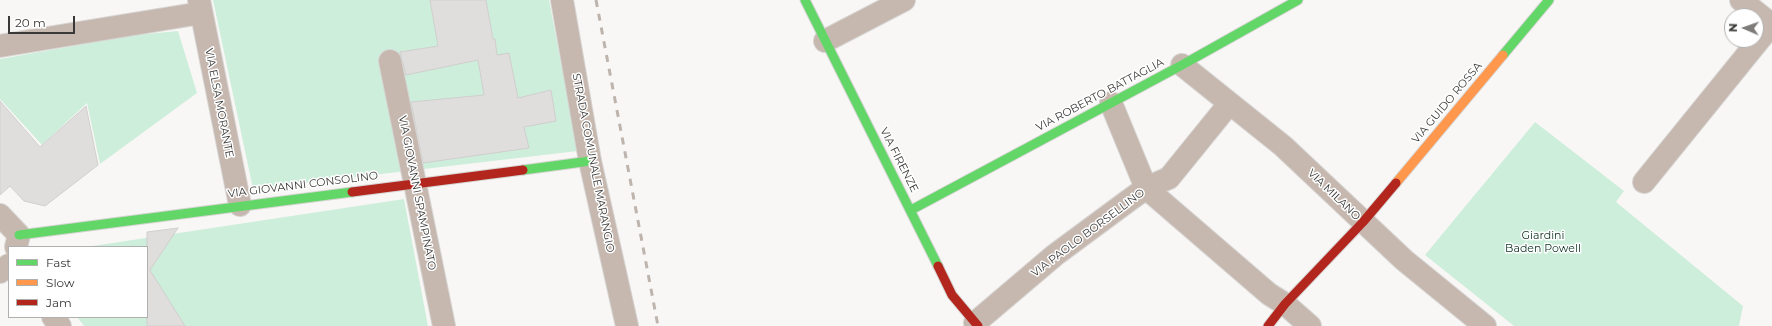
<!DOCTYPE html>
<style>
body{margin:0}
#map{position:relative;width:1772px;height:326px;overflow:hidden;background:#f9f7f5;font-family:Montserrat,sans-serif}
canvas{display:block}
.legend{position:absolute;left:8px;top:246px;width:140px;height:72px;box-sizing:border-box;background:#fff;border:1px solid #b0b0af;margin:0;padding:5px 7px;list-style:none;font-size:12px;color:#3a3938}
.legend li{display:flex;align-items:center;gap:8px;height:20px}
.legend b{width:20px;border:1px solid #b0b0af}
.north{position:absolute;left:1724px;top:8px;width:40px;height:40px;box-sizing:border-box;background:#fff;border:1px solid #b0b0af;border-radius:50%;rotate:272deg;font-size:11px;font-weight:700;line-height:16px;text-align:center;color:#3a3938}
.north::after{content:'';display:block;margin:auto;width:14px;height:18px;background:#7d7c7a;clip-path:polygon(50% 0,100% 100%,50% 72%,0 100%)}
.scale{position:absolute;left:8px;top:16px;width:67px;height:18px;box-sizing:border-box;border:2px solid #3a3938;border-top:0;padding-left:5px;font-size:12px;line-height:14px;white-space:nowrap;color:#3a3938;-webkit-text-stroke:3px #fff;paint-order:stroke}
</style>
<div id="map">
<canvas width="1772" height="326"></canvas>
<ul class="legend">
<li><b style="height:5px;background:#63d668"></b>Fast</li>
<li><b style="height:5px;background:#ff974d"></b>Slow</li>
<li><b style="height:5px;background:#b3261e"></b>Jam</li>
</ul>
<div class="north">N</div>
<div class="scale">20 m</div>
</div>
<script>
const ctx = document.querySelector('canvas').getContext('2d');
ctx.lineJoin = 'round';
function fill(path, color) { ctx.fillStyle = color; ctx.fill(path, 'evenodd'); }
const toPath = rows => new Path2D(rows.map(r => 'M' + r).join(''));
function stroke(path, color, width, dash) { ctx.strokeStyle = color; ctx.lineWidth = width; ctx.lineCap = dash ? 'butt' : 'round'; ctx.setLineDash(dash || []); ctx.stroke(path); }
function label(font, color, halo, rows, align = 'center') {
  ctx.font = font + ' Montserrat,sans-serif'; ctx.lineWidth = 3; ctx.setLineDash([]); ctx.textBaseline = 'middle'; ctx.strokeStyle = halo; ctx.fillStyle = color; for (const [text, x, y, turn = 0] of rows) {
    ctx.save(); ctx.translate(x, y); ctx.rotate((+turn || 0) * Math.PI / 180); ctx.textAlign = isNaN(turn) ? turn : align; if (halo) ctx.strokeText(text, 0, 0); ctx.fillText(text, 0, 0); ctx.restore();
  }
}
fill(toPath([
 [213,0,549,0,578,151,253,189],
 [178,31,197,93,100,164,87,103,42,145,0,99,0,59,135,35],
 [1535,122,1624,191,1616,202,1743,306,1739,326,1514,326,1425,255],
 [404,199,428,326,84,326,77,317,147,317,147,247,86,247]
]), '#ceeedc');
const building = toPath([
 [430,0,486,0,493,39,495,39,497,55,509,53,518,98,551,90,556,121,524,127,529,148,423,163,411,102,484,95,478,60,406,75,400,52,438,46,430,0],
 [0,101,40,147,86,106,98,165,45,206,24,201,10,186,0,195,0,101],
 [178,228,150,270,185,326,147,326,147,232,178,228]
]);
fill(building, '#dfdedd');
stroke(building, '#d0cfce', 1);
const street = toPath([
 [199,0,240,205],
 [562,0,590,161,627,326],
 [1741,0,1772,25],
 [825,41,904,0],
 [0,46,201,13],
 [390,61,444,326],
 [1182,65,1283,146,1404,260,1485,326],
 [1111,103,1146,188,1269,294,1285,304,1310,326],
 [1644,182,1772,24],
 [0,215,19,235,16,247],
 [0,272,9,265],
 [53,317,60,326],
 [975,323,1055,255,1128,201,1146,188,1169,178,1229,104]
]);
const fast = toPath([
 [805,0,938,266],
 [1503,55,1549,0],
 [523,170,590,161],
 [911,210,1182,65,1298,0],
 [19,235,352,192]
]);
const slow = toPath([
 [1396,183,1503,55]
]);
const jam = toPath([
 [352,192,523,170],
 [938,266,952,295,978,326],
 [1268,326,1285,304,1363,222,1396,183]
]);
stroke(street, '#d6d5d4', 24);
stroke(fast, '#d6d5d4', 11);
stroke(slow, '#d6d5d4', 11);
stroke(jam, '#d6d5d4', 11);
stroke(street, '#c6b8ae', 22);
stroke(fast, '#63d668', 9);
stroke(slow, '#ff974d', 9);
stroke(jam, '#b3261e', 9);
stroke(toPath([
 [596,0,658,326]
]), '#bdb4ad', 3, [7, 7]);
label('11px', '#3a3938', '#fff', [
 ["VIA ROBERTO BATTAGLIA",1100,95,-28],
 ["VIA ELSA MORANTE",219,103,79],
 ["VIA GUIDO ROSSA",1447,103,-50],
 ["VIA FIRENZE",899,160,63],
 ["STRADA COMUNALE MARANGIO",593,163,79],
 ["VIA GIOVANNI CONSOLINO",303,185,-7],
 ["VIA GIOVANNI SPAMPINATO",417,193,79],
 ["VIA MILANO",1334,195,44],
 ["VIA PAOLO BORSELLINO",1088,233,-37]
]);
label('11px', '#0c3122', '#fff', [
 ["Giardini",1543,236],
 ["Baden Powell",1543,249]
]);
</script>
